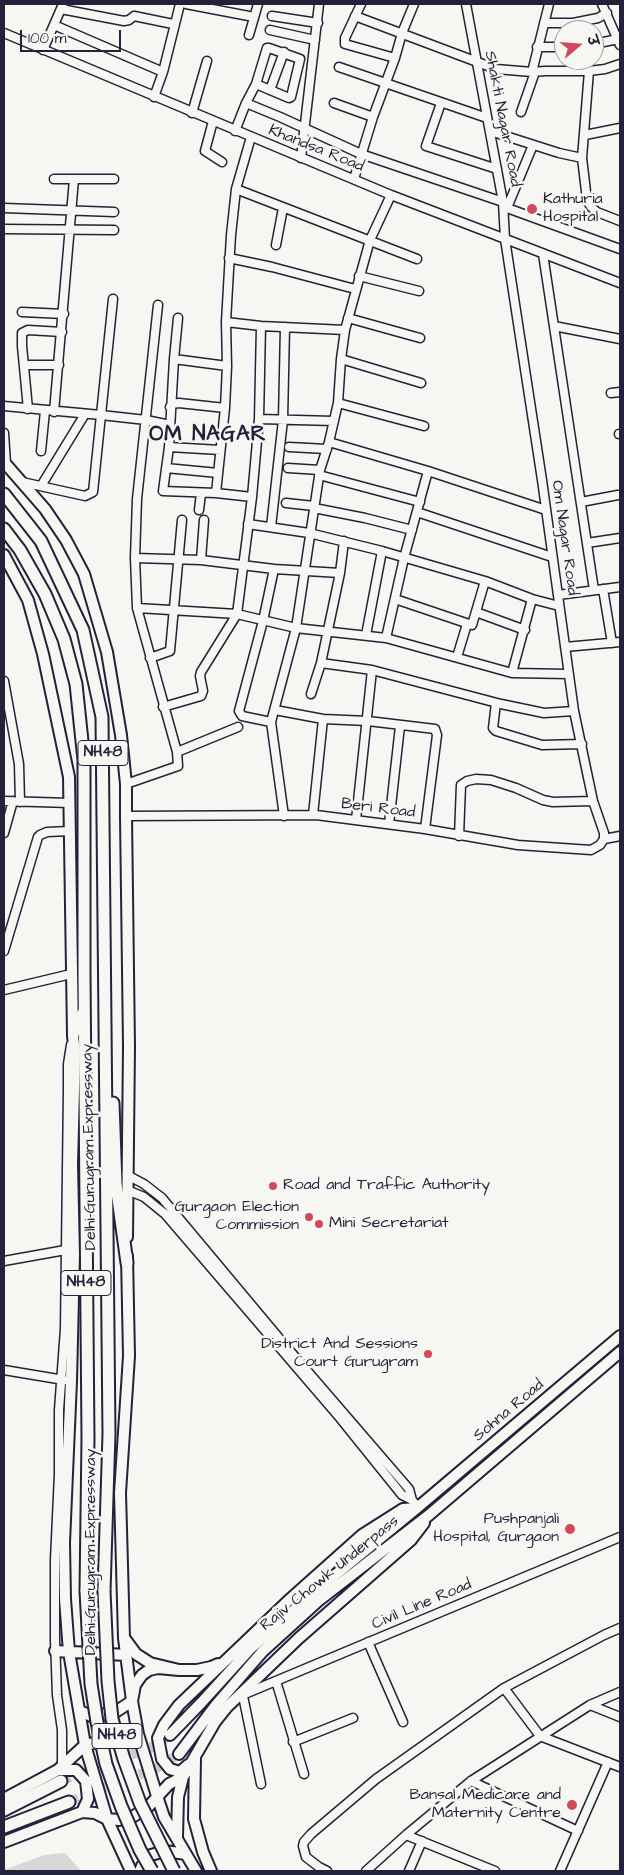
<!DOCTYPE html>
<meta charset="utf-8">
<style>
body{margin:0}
#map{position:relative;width:624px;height:1875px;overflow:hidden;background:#f6f6f2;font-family:"Architects Daughter","Playpen Sans Deva",sans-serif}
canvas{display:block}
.frame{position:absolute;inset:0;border:5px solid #22223b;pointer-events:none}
.north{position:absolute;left:554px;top:20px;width:50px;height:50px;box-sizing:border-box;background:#f6f6f2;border:1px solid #a1a1a9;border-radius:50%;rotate:72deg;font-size:14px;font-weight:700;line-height:20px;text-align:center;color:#22223b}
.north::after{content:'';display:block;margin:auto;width:18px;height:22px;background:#d1495b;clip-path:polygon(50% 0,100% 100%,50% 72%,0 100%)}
.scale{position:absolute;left:20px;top:30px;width:101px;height:22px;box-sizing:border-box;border:2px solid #22223b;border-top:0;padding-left:6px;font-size:15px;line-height:18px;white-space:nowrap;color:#22223b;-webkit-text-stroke:4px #f6f6f2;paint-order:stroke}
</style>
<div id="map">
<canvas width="624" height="1875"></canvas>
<div class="frame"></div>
<div class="north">उ</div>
<div class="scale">100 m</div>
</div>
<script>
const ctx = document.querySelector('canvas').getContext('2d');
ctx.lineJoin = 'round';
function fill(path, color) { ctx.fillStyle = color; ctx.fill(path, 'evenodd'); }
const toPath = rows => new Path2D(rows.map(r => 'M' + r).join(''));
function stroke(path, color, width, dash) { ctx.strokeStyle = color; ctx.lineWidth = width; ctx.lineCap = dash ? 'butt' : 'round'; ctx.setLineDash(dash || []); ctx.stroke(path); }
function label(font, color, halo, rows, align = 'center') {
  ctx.font = font + ' "Architects Daughter",sans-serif'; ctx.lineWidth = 5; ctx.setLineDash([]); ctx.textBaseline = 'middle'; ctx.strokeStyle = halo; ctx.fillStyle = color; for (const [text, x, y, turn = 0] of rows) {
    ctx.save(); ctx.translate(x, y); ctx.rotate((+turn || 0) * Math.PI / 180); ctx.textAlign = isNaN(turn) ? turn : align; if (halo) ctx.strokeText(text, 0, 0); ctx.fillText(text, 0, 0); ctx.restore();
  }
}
fill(toPath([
 [65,1853,81,1871,4,1871,4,1870,44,1855]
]), '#d7d7d7');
stroke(toPath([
 [61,1781,95,1767,150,1748,170,1735],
 [69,1802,102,1788,155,1769,179,1754]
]), '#cccccd', 10, [10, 5]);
const minor = toPath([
 [186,4,254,17],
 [361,4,345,38,345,44,395,58],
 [466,4,503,202,505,239,542,480,574,711,593,801,604,833,604,839],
 [602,4,620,45],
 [61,9,124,21,129,20,134,16,173,24],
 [272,16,318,23],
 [355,16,496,69,532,72,545,71,589,71,605,69,620,64],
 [544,23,573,23,598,18,607,13],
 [54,25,163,72],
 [270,30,315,40],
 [4,33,391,195,620,283],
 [249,35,258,4],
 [594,44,618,39],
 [537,47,564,47],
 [43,50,63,4],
 [339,67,487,118],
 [589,71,582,158,587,200,591,207,597,212,620,221],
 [532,72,549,4],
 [270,90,284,52],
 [154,97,163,72,180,4],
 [246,103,280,117,361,154,503,202],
 [334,103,373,117],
 [441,103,426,146,497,169],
 [521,112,535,72],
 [192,113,207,61],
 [213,121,205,151,222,162],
 [235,131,246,103,256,84,267,48,269,48,300,59,291,97,289,98,256,84],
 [490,131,559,153,582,158],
 [585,135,620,128],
 [301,158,319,4],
 [54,179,114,179],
 [354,179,373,117,395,58,402,33,414,4],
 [236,189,417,259],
 [4,208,114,212],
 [504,208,507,208,533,145],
 [507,208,620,249],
 [4,229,114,230],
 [276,245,283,208],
 [543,254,594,590],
 [229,258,272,267,355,289],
 [359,276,419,291],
 [22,312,64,314],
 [178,318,174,359,169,447,163,491,216,493,252,497],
 [348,318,420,338],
 [226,322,261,326,345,330],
 [554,326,620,339],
 [174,359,227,366],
 [341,359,421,383],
 [24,365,59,365],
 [611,393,620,392],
 [338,403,424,426],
 [4,406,101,415,146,420,170,425],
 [170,407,172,404,179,403,225,408],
 [28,409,22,346,22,333,28,330,62,332],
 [54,412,74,179],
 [259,419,334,421],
 [4,433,6,464],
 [619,434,620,434],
 [329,442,428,471,546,510],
 [169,447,220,450],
 [289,447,327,449],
 [41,451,45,411],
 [166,468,218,473],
 [288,468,320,470],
 [319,475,420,502],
 [22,482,85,496,93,492,113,299],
 [41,486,85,414],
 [216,493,225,408,227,366,226,322,231,235,236,189,251,137],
 [581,502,618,495],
 [286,503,314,506],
 [314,508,365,518,412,530],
 [199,510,201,493],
 [417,512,552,557],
 [248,524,309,533,382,551,485,581,532,599,559,606],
 [271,527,283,420,285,327],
 [587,543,620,538],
 [135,558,201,560,274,569,340,573],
 [201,560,204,520],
 [603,589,612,643],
 [558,595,620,587],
 [395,599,472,625,485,581],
 [137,608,237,614,296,628,386,638,512,673,568,674],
 [476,612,525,630],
 [366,635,382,551],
 [386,638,404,558,428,471],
 [565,647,620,642],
 [457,657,467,624],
 [150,658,170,651,182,520],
 [321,663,340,573,344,541],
 [512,673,532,599],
 [4,681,19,764,20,802],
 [311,694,321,663,372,670,501,704,544,713,574,711],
 [496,703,493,728,496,731,542,745,582,744],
 [163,707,201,696,203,691,200,676,201,672,237,614,252,497,259,419,261,326],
 [275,710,323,719,368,721,435,729,437,735,425,829],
 [271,722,242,716,239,711,263,621,274,569],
 [177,752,238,727],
 [126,784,178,766,177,752,137,608,135,558,137,499,158,305],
 [4,801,70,803],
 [313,815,323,719],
 [126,816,316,815,425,829,518,845,591,850,600,845,604,839,620,836],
 [284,816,271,722,296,628,320,470,329,442,338,403,341,359,345,330,370,240,391,195],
 [356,820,372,670],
 [389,824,400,726],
 [4,833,13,801],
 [459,836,461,785,467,781,476,779,491,780,516,788,543,800,553,802,593,801],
 [4,951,38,837,40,835,47,832,70,831],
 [4,990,71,974],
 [127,1175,144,1184,162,1198,284,1344,409,1489,412,1500,418,1507],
 [127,1190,144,1197,165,1214,340,1418,402,1495,412,1500],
 [4,1261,71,1249],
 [4,1370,64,1380],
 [368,1642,403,1722],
 [276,1681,304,1774],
 [504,1688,540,1736,620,1767],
 [240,1696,620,1537],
 [243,1696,261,1784],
 [590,1705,620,1717],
 [293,1742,353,1718],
 [62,1766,62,1730,57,1695,55,1640,55,1560,59,1474,59,1410,65,1329,68,1090,68,1064,71,1045],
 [471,1781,578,1831],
 [406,1835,495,1871],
 [327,1871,319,1867,306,1857,303,1846,304,1842,311,1834,376,1779,504,1688,604,1635,620,1628],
 [366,1871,406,1835,471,1781,590,1705,620,1692],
 [409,1871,422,1841],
 [560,1871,608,1762]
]);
const major = toPath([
 [4,462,45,509,66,540,84,574,107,652,121,735,126,784,126,816,129,1046,127,1237],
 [4,555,28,600,43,654,69,777,73,1035],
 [84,1010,73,1036,75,1053,72,1164,74,1255,71,1381,64,1543,65,1599,69,1652,85,1745,107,1819,131,1871],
 [127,1256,129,1356,120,1493,124,1638,132,1701,138,1734,157,1796,164,1817,196,1871],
 [125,1639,136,1654,150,1663,179,1670,197,1670,211,1667,218,1664],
 [55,1651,126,1655],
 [80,1711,91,1716,114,1713,132,1701,135,1685,142,1675,149,1670,158,1668,179,1670],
 [170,1735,202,1702,251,1648,312,1594,417,1508,620,1336],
 [179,1754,216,1705,263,1651,318,1601,429,1515,620,1352],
 [195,1759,194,1819,203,1852,211,1871],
 [188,1765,180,1772,170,1769,162,1759,158,1738,164,1725,179,1705,288,1601,362,1535,403,1509,417,1508],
 [58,1770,76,1770,86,1781,88,1799,82,1812],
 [4,1799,58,1770,85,1745,138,1734],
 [177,1837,178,1797,183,1777],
 [4,1842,82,1812,95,1813,107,1819,119,1820,134,1816,149,1806,169,1784,183,1777,215,1722,227,1707,299,1638,411,1540,424,1523],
 [140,1871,142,1866,151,1855,165,1851,186,1854]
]);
const highway = toPath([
 [4,494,41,541,83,630,102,717,109,1434,104,1591],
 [4,529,20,550,45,594,64,639,76,684,84,760,84,974,88,1438,86,1591],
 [113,1103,116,1184,127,1263],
 [4,1810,61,1781],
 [4,1827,69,1802]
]);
stroke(minor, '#22223b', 11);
stroke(major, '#22223b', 14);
stroke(highway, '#22223b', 15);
stroke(minor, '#f6f6f2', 8);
stroke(major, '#f6f6f2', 10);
stroke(highway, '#f6f6f2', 11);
const highwayBridge = toPath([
 [86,1591,91,1684,97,1722,106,1764,121,1806,140,1850,152,1871],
 [104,1591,108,1681,112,1719,124,1759,140,1803,174,1871]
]);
stroke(highwayBridge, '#22223b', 15, []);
stroke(highwayBridge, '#f6f6f2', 11);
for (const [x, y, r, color] of [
 [532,209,6,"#d1495b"],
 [273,1186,5,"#d1495b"],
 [309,1217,5,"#d1495b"],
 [319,1224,5,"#d1495b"],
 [428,1354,5,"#d1495b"],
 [570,1529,6,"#d1495b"],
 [572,1805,6,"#d1495b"]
]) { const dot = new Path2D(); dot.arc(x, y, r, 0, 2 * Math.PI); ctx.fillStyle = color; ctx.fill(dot); stroke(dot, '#f6f6f2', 2); }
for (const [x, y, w] of [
 [103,753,50],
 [86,1283,50],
 [117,1736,50]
]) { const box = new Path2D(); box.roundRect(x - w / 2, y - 12.5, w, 25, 4); ctx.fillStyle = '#f6f6f2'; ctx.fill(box); stroke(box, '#22223b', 1); }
label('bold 15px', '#22223b', null, [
 ["NH48",103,753],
 ["NH48",86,1283],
 ["NH48",117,1736]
]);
label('16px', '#22223b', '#f6f6f2', [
 ["Shakti Nagar Road",502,119,79],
 ["Khandsa Road",316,149,22],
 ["Om Nagar Road",564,538,82],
 ["Beri Road",378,809,7],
 ["Delhi-Gurugram Expressway",90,1147,-91],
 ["Sohna Road",509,1411,-40],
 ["Delhi-Gurugram Expressway",92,1552,-90],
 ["Rajiv Chowk Underpass",330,1574,-39],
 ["Civil Line Road",422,1605,-23]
]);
label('16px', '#22223b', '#f6f6f2', [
 ["Kathuria",543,200,"left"],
 ["Hospital",543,218,"left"],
 ["Road and Traffic Authority",283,1186,"left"],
 ["Gurgaon Election",299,1208],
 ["Commission",299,1226],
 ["Mini Secretariat",329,1224,"left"],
 ["District And Sessions",418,1345],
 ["Court Gurugram",418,1363],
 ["Pushpanjali",559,1520],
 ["Hospital, Gurgaon",559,1538],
 ["Bansal Medicare and",561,1796],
 ["Maternity Centre",561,1814]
], 'right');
ctx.letterSpacing = '1px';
label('bold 21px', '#22223b', '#f6f6f2', [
 ["OM NAGAR",208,436]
]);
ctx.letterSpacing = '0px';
</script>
